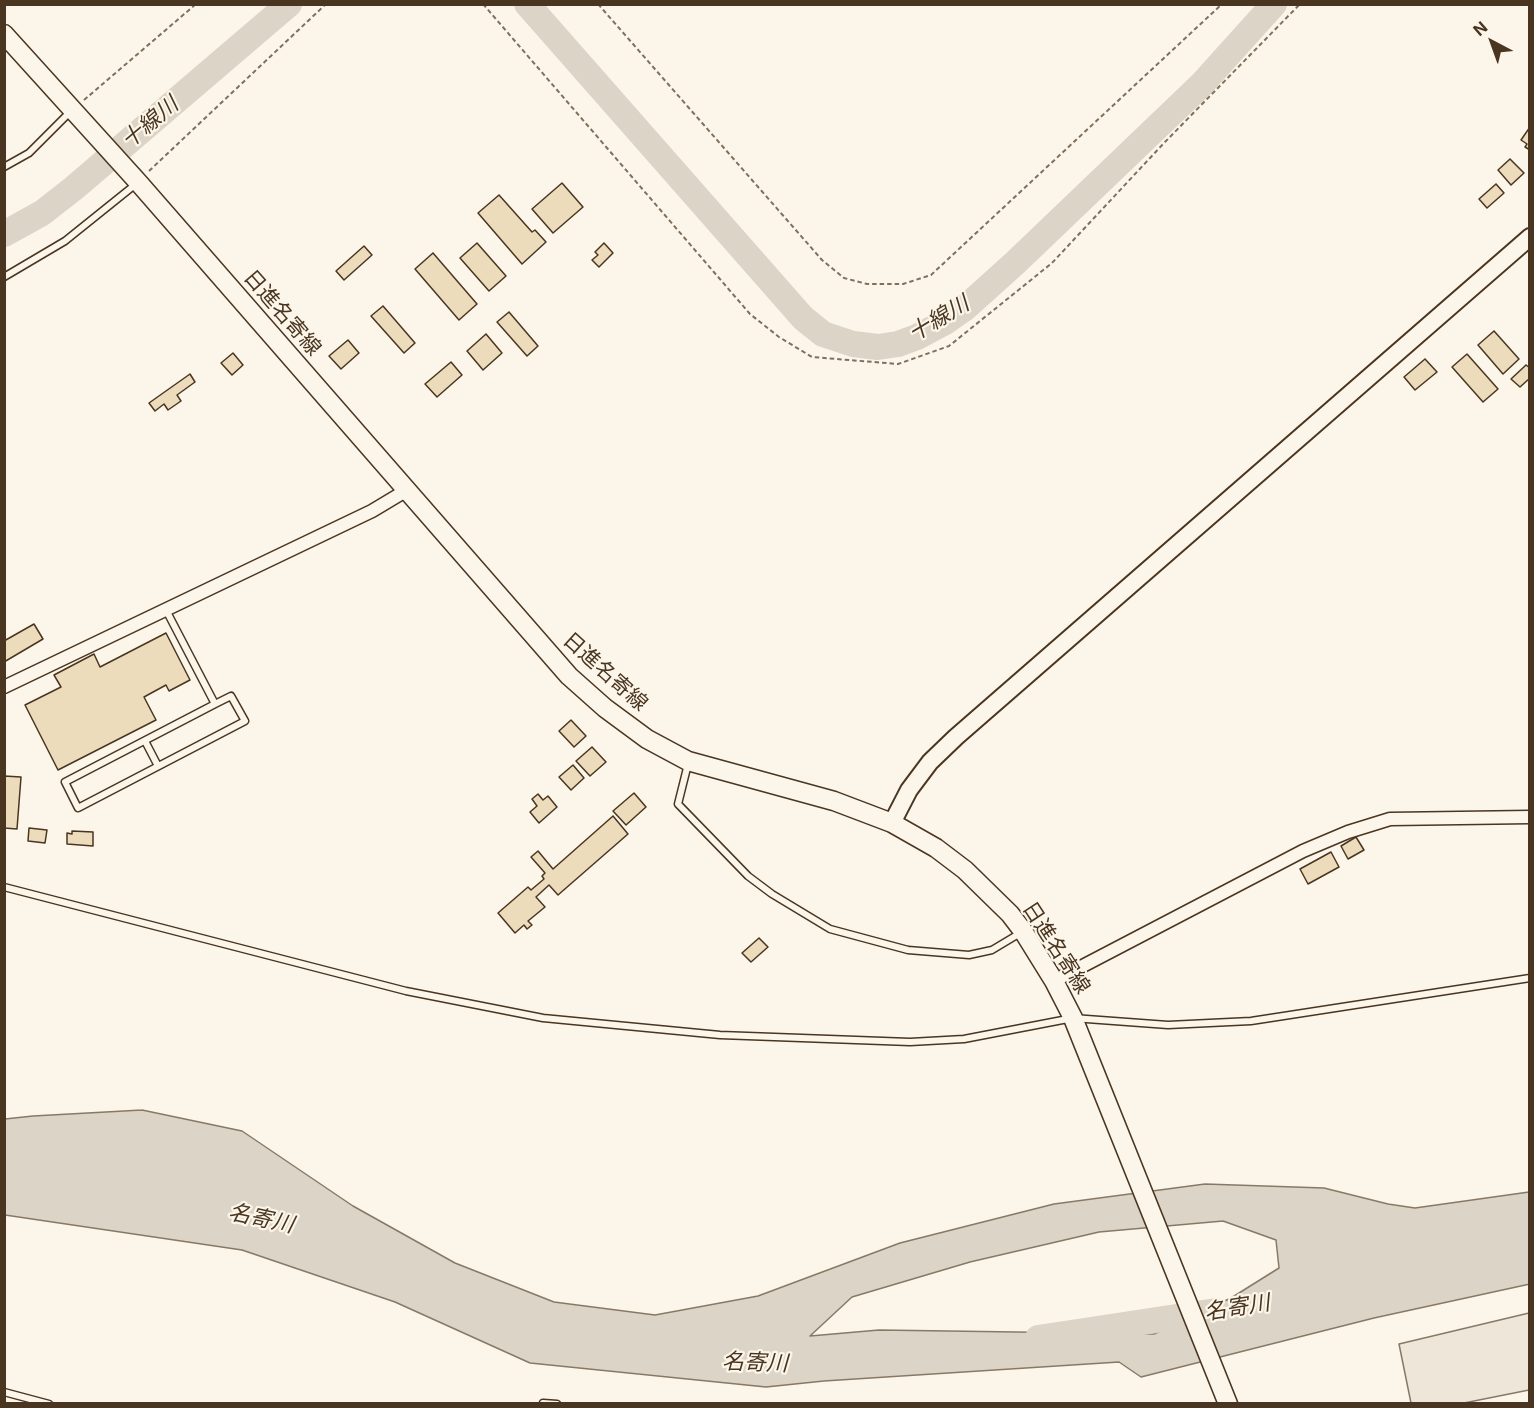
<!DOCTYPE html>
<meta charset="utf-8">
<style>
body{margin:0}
#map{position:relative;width:1534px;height:1408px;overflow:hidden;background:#fbf6e9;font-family:Inter,sans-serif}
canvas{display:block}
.frame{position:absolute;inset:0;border:6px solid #4a3520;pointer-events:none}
.north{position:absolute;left:1462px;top:12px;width:60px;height:60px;-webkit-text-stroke:4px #fbf6e9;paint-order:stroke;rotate:319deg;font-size:16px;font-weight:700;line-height:24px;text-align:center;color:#4a3520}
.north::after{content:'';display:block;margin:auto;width:21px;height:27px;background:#4a3520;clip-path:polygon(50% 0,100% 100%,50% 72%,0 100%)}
</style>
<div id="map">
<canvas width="1534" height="1408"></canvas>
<div class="frame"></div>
<div class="north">N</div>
</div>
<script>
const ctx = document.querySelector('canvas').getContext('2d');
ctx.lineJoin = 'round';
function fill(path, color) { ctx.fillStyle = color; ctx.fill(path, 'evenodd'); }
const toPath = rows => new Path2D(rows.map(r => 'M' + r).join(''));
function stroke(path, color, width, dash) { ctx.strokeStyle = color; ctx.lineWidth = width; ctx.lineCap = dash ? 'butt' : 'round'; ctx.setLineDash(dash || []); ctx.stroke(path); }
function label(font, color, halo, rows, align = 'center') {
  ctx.font = font + ' Inter,"Noto Sans JP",sans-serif'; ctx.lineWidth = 4.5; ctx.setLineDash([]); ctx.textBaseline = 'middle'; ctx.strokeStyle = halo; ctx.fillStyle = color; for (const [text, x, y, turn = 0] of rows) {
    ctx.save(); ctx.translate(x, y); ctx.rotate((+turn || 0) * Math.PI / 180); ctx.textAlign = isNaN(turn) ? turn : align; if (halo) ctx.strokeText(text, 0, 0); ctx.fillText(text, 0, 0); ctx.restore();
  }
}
const green = toPath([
 [1529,1313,1529,1390,1464,1403,1411,1403,1399,1344,1529,1313]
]);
fill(green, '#ede6d9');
stroke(green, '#887966', 1.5);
const water = toPath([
 [142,1110,242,1131,353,1206,455,1263,554,1302,655,1315,758,1296,900,1243,1054,1204,1205,1184,1324,1188,1388,1204,1415,1208,1529,1192,1530,1284,1374,1318,1141,1377,1119,1362,824,1381,766,1387,530,1363,395,1302,242,1250,5,1215,5,1119,33,1116,142,1110],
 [1223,1221,1276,1240,1279,1268,1231,1298,1154,1334,879,1330,810,1336,852,1297,970,1262,1099,1232,1223,1221]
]);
fill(water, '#dcd4c6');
stroke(water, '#887966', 1.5);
stroke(toPath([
 [527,4,803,318,823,334,853,344,878,347,898,344,917,337,945,322,965,308,1015,263,1202,84,1274,4],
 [4,234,42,213,74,188,289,4],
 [1038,1338,1216,1311]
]), '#dcd4c6', 26);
const building = toPath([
 [1530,127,1530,150,1525,147,1527,144,1521,140,1530,127],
 [1510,159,1524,173,1511,185,1498,170,1510,159],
 [562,183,583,207,553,233,532,209,562,183],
 [1496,184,1504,193,1487,208,1479,199,1496,184],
 [499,195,532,232,535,230,546,242,522,264,478,213,499,195],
 [477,243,506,276,489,291,460,258,477,243],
 [604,243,613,253,599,267,592,260,598,255,595,252,604,243],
 [364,246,372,255,344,280,336,271,364,246],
 [433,253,477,304,459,320,415,269,433,253],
 [383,306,415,343,404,353,371,316,383,306],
 [509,312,538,346,527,356,497,322,509,312],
 [1494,331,1519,359,1503,374,1478,345,1494,331],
 [486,334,502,353,483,370,467,351,486,334],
 [348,340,359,353,341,369,329,356,348,340],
 [233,353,243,365,232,375,221,363,233,353],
 [1467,354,1498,389,1483,402,1452,367,1467,354],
 [1425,359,1437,372,1415,390,1404,377,1425,359],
 [451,362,462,375,437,397,425,384,451,362],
 [1526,365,1530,368,1530,378,1520,387,1511,379,1526,365],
 [190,374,195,382,177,395,181,401,168,410,164,404,155,411,149,403,190,374],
 [34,624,43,639,4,662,4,641,34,624],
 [166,633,190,680,169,691,166,685,144,697,156,720,58,770,25,705,61,687,54,675,94,654,100,667,166,633],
 [571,720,586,736,574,747,559,731,571,720],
 [592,747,606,762,590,776,576,761,592,747],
 [573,765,584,778,571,790,559,777,573,765],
 [4,776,21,777,17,829,4,828,4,776],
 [634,793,646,807,626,825,613,811,634,793],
 [538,794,543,800,548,796,557,807,539,823,530,812,537,806,532,799,538,794],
 [613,816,628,834,558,895,549,885,536,897,545,907,528,921,532,925,527,929,524,925,515,933,498,913,528,887,531,890,544,879,542,876,545,873,531,857,538,851,553,869,613,816],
 [29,828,47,830,45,843,28,841,29,828],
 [72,831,93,832,93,846,67,844,67,833,72,834,72,831],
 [1356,837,1364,850,1348,859,1341,846,1356,837],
 [1331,852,1339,867,1308,884,1300,869,1331,852],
 [759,938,768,947,751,962,742,953,759,938]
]);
fill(building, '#ecdcbc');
stroke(building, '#4a3520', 1.5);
const service = toPath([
 [4,167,29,153,72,110],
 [4,277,65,241,136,184],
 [166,610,215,704,65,782,78,808,245,721,231,696,215,704],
 [145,741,158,766],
 [688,764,678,804,748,876,772,894,830,929,908,950,969,955,992,950,1022,932],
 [4,887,406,991,543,1018,720,1035,910,1042,964,1039,1073,1018,1168,1025,1251,1021,1530,978],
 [4,1392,49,1404],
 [543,1403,557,1404]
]);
const minor = toPath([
 [4,687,372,511,407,490],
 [1054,981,1303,851,1348,832,1390,819,1530,817]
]);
const tertiary = toPath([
 [892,823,909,790,930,762,956,737,1530,237]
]);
const secondary = toPath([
 [4,34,138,182,569,676,605,708,647,739,688,761,834,801,892,823,936,848,965,870,1010,914,1023,931,1054,981,1073,1018,1228,1404]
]);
stroke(service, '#4a3520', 9);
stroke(minor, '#4a3520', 15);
stroke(tertiary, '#4a3520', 20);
stroke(secondary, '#4a3520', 21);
stroke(toPath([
 [483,4,750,314,779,337,812,357,898,364,949,346,1052,263,1164,143,1300,4],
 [598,4,822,260,844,278,867,284,903,284,931,275,1222,4],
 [84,100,196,4],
 [149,171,326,4]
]), '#7f6f5c', 2, [4.5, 3]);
stroke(service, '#fbf6e9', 6);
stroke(minor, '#fbf6e9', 12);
stroke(tertiary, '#fbf6e9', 16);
stroke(secondary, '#fbf6e9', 18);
label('21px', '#4a3520', '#fbf6e9', [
 ["日進名寄線",282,313,49],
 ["日進名寄線",605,672,42],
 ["日進名寄線",1056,948,57]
]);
label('italic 22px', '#4a3520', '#fbf6e9', [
 ["十線川",150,123,-40],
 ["十線川",939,319,-31],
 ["名寄川",261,1219,12],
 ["名寄川",1237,1308,-9],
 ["名寄川",755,1363,2]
]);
</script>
